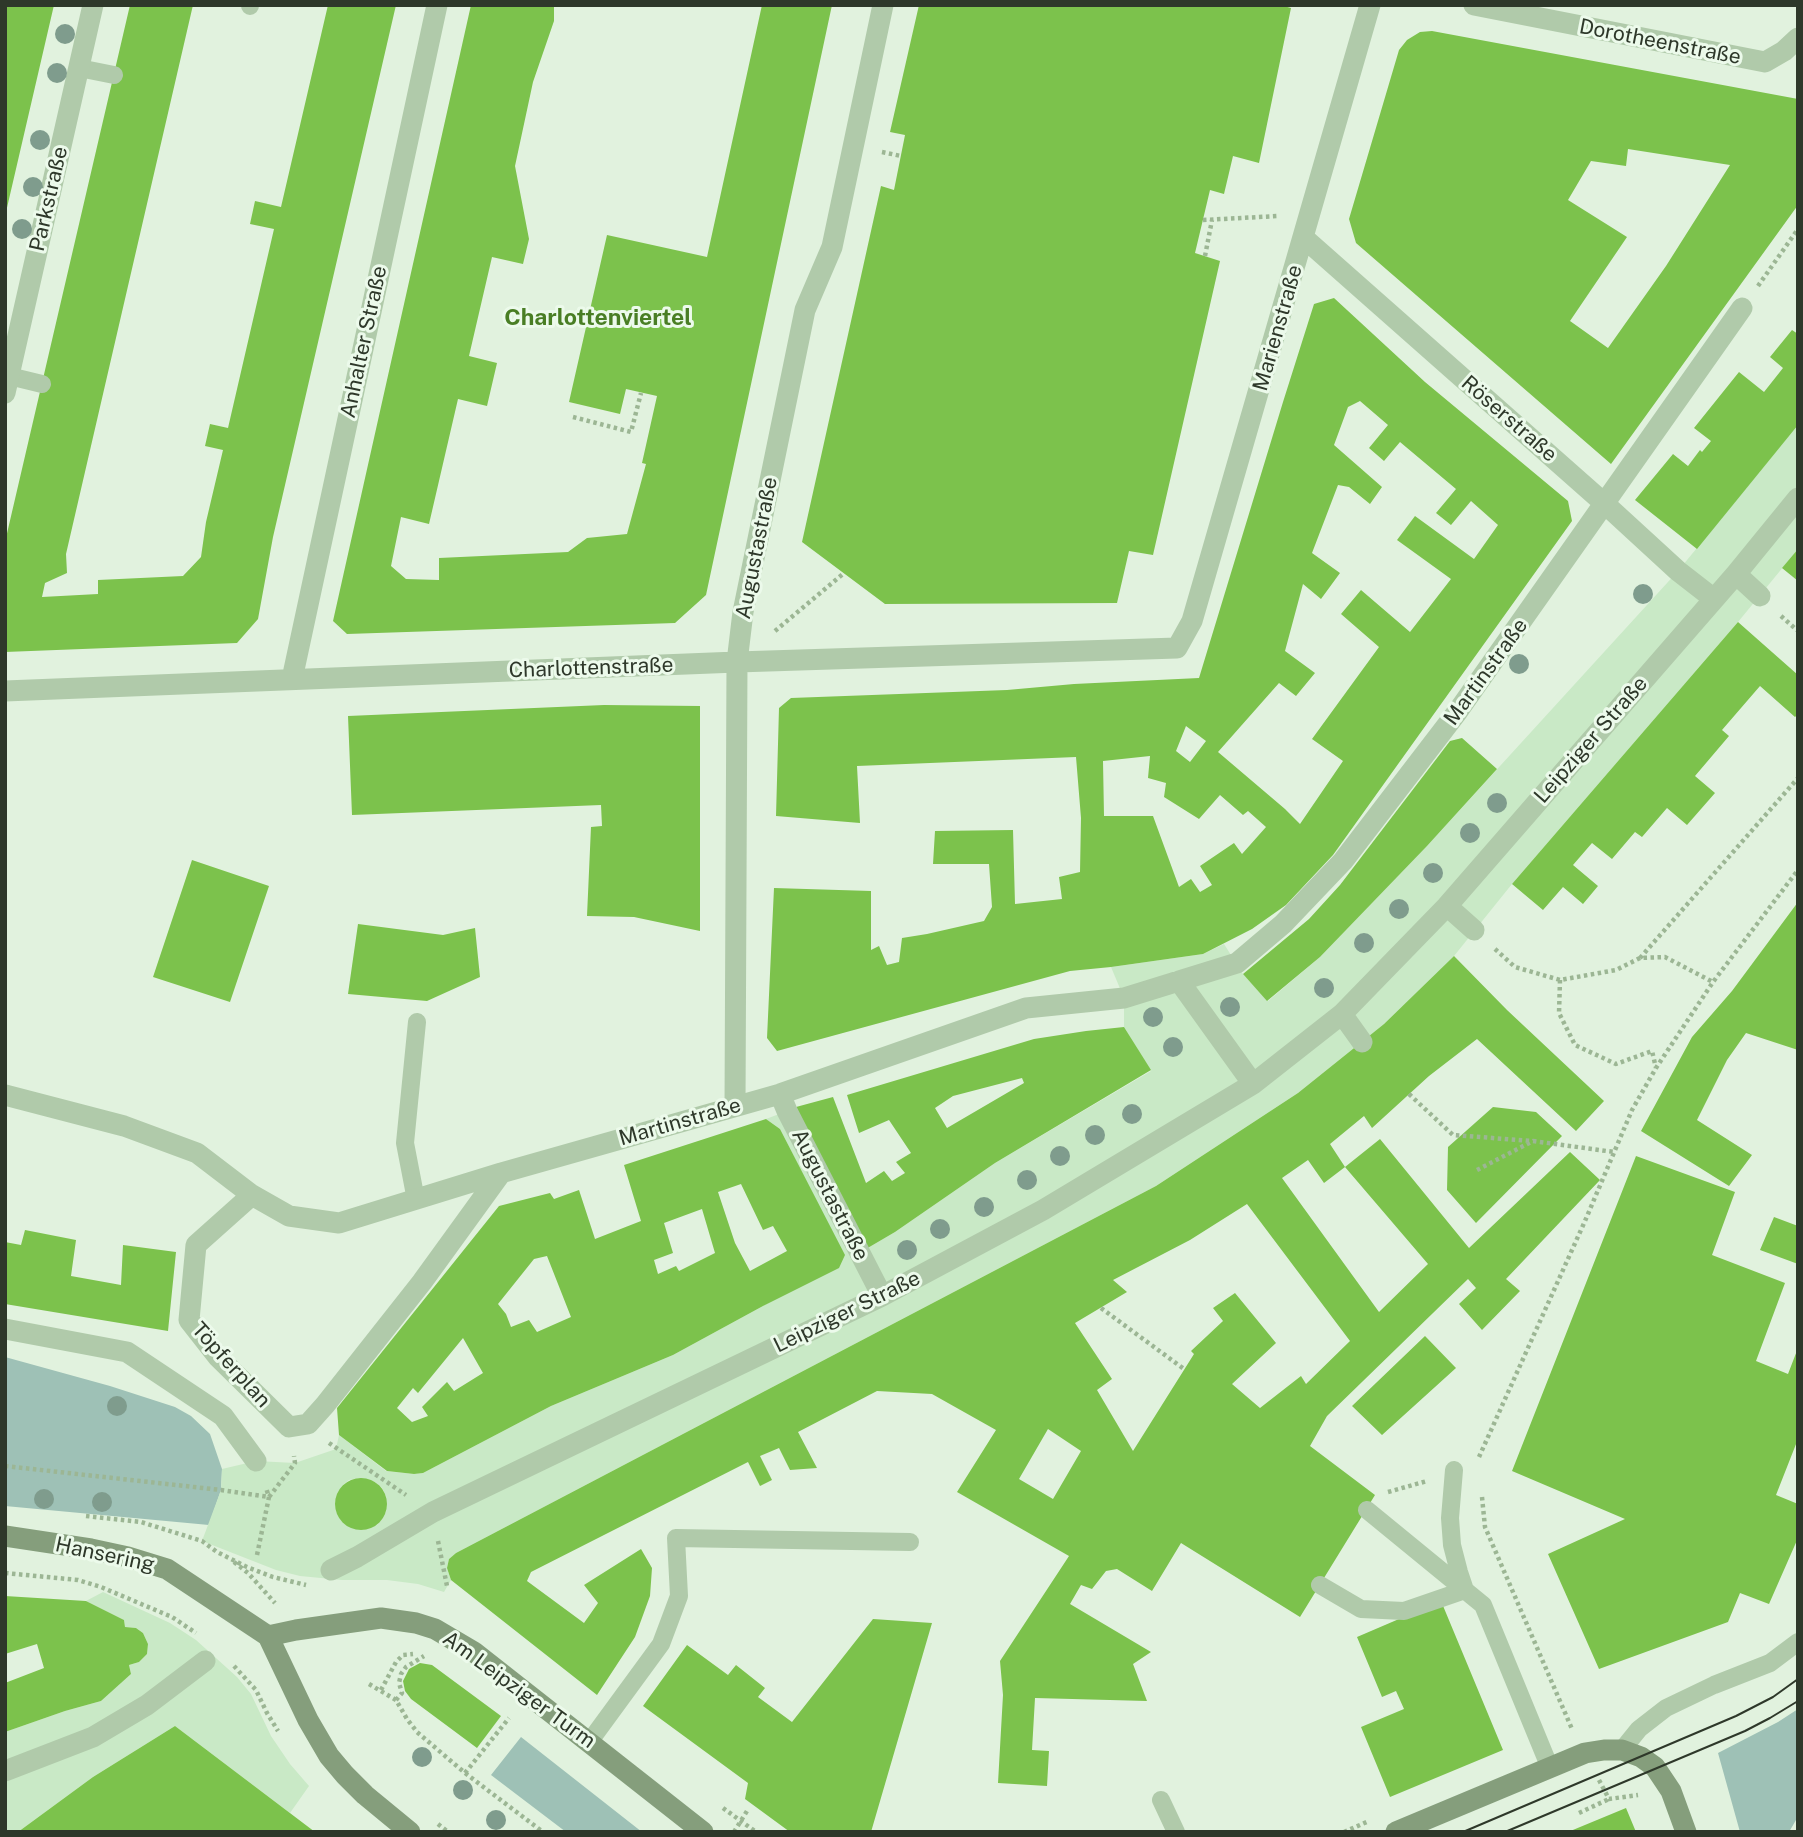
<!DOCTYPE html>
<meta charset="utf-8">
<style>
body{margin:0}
#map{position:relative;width:1803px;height:1837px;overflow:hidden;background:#e1f2de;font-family:"Public Sans",sans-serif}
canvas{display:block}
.frame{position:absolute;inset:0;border:7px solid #2e382a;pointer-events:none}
</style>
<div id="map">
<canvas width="1803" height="1837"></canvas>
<div class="frame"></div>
</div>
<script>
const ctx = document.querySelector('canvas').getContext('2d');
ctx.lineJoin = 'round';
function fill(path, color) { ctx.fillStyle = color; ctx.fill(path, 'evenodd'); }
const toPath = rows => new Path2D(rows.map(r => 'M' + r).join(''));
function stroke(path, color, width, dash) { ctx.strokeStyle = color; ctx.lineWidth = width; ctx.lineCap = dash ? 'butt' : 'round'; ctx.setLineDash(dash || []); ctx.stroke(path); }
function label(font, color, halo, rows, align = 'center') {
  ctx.font = font + ' "Public Sans",sans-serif'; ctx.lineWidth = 6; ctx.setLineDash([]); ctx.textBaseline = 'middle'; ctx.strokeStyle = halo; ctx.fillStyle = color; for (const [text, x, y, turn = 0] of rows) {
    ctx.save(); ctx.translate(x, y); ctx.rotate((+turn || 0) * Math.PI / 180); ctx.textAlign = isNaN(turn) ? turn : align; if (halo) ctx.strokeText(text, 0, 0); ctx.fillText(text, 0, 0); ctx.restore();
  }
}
fill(toPath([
 [5,1357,110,1386,175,1407,191,1416,210,1434,222,1469,221,1490,209,1525,5,1506],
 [1798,1709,1798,1816,1796,1820,1789,1832,1740,1832,1718,1753,1778,1722],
 [521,1737,642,1832,566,1832,491,1775]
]), '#9ec1b6');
fill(toPath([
 [1798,425,1798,549,1738,622,1512,884,1454,956,1384,1024,1298,1093,1156,1186,456,1553,449,1559,447,1568,451,1580,444,1592,418,1584,387,1580,342,1580,300,1576,276,1570,202,1541,221,1490,222,1469,256,1461,295,1463,336,1449,339,1435,386,1471,414,1474,423,1473,551,1406,673,1355,763,1306,844,1255,780,1129,766,1119,787,1111,866,1249,895,1232,995,1163,1151,1071,1124,1027,1124,998,1111,967,1203,954,1224,944,1243,974,1268,1001,1320,957,1427,846,1678,571],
 [358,1478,375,1482,382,1488,386,1496,387,1504,386,1512,377,1525,361,1530,346,1525,340,1519,336,1511,335,1502,338,1494,342,1486,349,1480],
 [103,1592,170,1623,196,1640,237,1677,251,1694,271,1736,290,1764,309,1786,290,1813,175,1726,93,1777,18,1832,5,1832,5,1732,65,1711,101,1701,131,1674,129,1665,139,1662,147,1654,148,1644,143,1633,136,1628,125,1627,124,1620,86,1601]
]), '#c9e9c6');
fill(toPath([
 [5,5,54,5,6,212,5,212],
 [130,5,193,5,66,554,67,573,45,583,42,597,98,594,98,580,183,576,201,557,206,522,223,450,205,446,210,424,228,428,274,229,250,224,255,201,281,207,328,5,396,5,273,537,258,619,237,643,5,652,5,542],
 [471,5,554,5,554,21,533,82,515,166,529,239,523,264,492,257,469,356,497,363,487,406,458,399,429,524,401,517,391,566,406,579,439,580,439,558,568,552,587,538,627,534,646,464,642,463,657,396,626,389,620,414,569,402,607,235,707,257,762,5,832,5,706,595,675,623,347,634,333,621],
 [919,5,1280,5,1291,8,1259,163,1233,156,1224,194,1210,190,1195,253,1220,261,1153,555,1129,551,1117,603,885,604,802,542,881,186,894,190,905,135,890,132],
 [1432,31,1798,99,1798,205,1611,464,1356,243,1349,219,1399,50,1407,40,1420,32],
 [1628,149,1730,165,1666,266,1608,348,1570,321,1627,237,1568,200,1591,161,1626,166],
 [1334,298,1425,382,1568,501,1572,521,1333,855,1286,905,1252,929,1203,954,1111,967,1070,971,777,1051,767,1038,774,888,871,891,871,950,879,946,887,965,899,962,902,938,927,934,984,921,992,907,989,864,933,864,935,831,1013,830,1015,904,1062,899,1059,877,1080,872,1081,818,1076,757,857,766,860,823,776,816,779,708,791,698,1007,690,1074,684,1199,678,1283,402,1314,304],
 [1360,401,1388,425,1369,448,1384,461,1400,442,1456,489,1436,513,1451,525,1471,501,1498,525,1474,559,1415,516,1397,540,1451,579,1410,632,1361,590,1341,614,1379,647,1312,739,1343,761,1300,824,1285,809,1218,752,1279,683,1296,696,1315,673,1285,651,1303,584,1321,599,1340,573,1312,553,1338,485,1349,487,1370,504,1382,487,1334,445,1348,407],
 [1186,726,1206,741,1190,762,1176,751],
 [1150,756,1148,778,1166,783,1164,797,1199,819,1220,795,1243,815,1248,811,1266,827,1242,854,1234,843,1200,866,1212,885,1200,892,1191,879,1179,887,1153,816,1104,816,1103,761],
 [1792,330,1798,334,1798,425,1697,549,1635,500,1673,454,1688,466,1700,450,1702,452,1711,441,1694,428,1739,372,1764,392,1783,368,1770,357],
 [1798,549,1798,581,1782,568],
 [1738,622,1798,675,1798,714,1795,717,1760,686,1722,730,1729,736,1695,776,1715,793,1687,825,1667,808,1642,837,1635,832,1612,859,1592,843,1573,865,1598,886,1583,904,1563,887,1543,910,1512,884],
 [604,705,700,706,700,931,634,917,587,916,591,827,602,826,601,805,352,815,348,716],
 [1462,738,1497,769,1427,846,1320,957,1267,1001,1243,974,1309,919,1340,885,1450,741],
 [192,860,269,886,230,1002,153,977],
 [1798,902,1798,1050,1746,1033,1727,1060,1697,1120,1752,1155,1729,1186,1641,1131,1692,1037,1732,991],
 [358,924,443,935,475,928,480,977,427,1001,348,994],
 [1454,956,1507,1010,1604,1101,1576,1131,1477,1039,1429,1076,1372,1128,1364,1116,1330,1144,1345,1167,1324,1183,1308,1160,1282,1178,1379,1312,1428,1264,1345,1167,1380,1139,1469,1248,1570,1152,1600,1180,1506,1279,1520,1291,1482,1330,1459,1304,1476,1288,1468,1279,1327,1416,1310,1446,1375,1495,1300,1617,1181,1543,1152,1591,1117,1569,1106,1571,1092,1589,1081,1585,1070,1604,1151,1652,1133,1664,1147,1701,1035,1698,1032,1750,1049,1751,1047,1786,998,1783,1003,1695,1000,1661,1069,1556,957,1492,996,1430,932,1394,877,1391,798,1432,817,1468,790,1470,779,1448,760,1456,772,1480,760,1486,748,1462,531,1572,527,1581,584,1623,598,1603,584,1585,641,1549,652,1568,650,1596,635,1637,597,1695,451,1580,447,1568,449,1559,456,1553,1156,1186,1298,1093,1384,1024],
 [1247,1204,1350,1341,1306,1384,1301,1376,1260,1408,1232,1384,1276,1343,1235,1293,1213,1308,1223,1321,1191,1351,1194,1354,1133,1451,1097,1390,1112,1379,1075,1323,1127,1292,1113,1280,1190,1240],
 [1048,1429,1081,1451,1053,1499,1019,1479],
 [1124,1027,1151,1070,995,1163,895,1232,866,1249,796,1107,833,1097,866,1183,884,1171,892,1181,905,1173,896,1162,911,1153,889,1120,859,1133,847,1095,1034,1039,1086,1031],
 [1022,1078,1024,1083,947,1128,935,1108,953,1096],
 [1493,1107,1536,1112,1562,1136,1476,1223,1447,1190,1448,1147],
 [766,1119,780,1129,845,1255,839,1268,763,1306,673,1355,551,1406,423,1473,414,1474,387,1471,339,1435,337,1408,499,1206,550,1193,554,1199,579,1190,595,1239,641,1221,624,1165],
 [741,1184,763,1230,773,1226,787,1251,750,1271,735,1243,718,1192],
 [702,1209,715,1253,679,1271,676,1266,658,1274,654,1260,673,1253,664,1223],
 [547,1256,571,1317,537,1332,529,1320,511,1327,506,1314,498,1304,534,1259],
 [463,1338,483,1373,454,1391,447,1382,422,1407,428,1416,412,1422,397,1408,413,1388,418,1393],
 [1636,1156,1735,1192,1712,1255,1785,1283,1756,1361,1788,1374,1798,1348,1798,1439,1776,1495,1798,1504,1798,1538,1769,1604,1740,1593,1728,1622,1599,1669,1548,1554,1625,1519,1512,1471],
 [1774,1217,1798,1226,1798,1264,1760,1250],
 [25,1230,76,1240,71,1276,121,1285,123,1245,176,1252,168,1331,5,1304,5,1242,21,1245],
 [1425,1336,1456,1368,1382,1435,1352,1406],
 '335 1504a26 26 0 1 1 52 0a26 26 0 1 1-52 0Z',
 [5,1596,86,1601,124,1620,125,1627,136,1628,143,1633,148,1644,147,1654,139,1662,129,1665,131,1674,101,1701,65,1711,5,1732,5,1683,44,1668,37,1644,5,1654],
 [1441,1601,1503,1750,1390,1797,1361,1727,1404,1709,1396,1691,1382,1697,1357,1637],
 [873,1619,932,1623,871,1832,790,1832,745,1799,748,1783,643,1706,687,1645,728,1675,736,1665,765,1688,758,1697,792,1722],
 [420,1663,432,1665,501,1716,477,1748,411,1699,405,1691,403,1681,409,1669],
 [175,1726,315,1832,18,1832,93,1777],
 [1626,1808,1636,1832,1568,1832]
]), '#7cc24c');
stroke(toPath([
 [882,152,901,156],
 [1203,220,1278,216],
 [1205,256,1212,220],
 [1758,286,1798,229],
 [573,417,631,432,641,393],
 [1781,616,1798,631],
 [775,631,844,573],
 [1495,949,1515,967,1560,980,1616,970,1640,958,1665,957,1713,982],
 [1640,958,1798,778],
 [1560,980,1559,1013,1575,1045,1616,1064,1652,1051,1656,1068],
 [1409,1094,1453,1135,1532,1141],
 [1477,1170,1533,1141,1614,1152],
 [1101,1308,1184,1369],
 [329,1443,406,1495],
 [1479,1457,1585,1221,1632,1110,1656,1068,1713,982,1798,870],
 [5,1466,221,1490,269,1497,295,1463,294,1456],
 [1388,1492,1427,1481],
 [1482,1497,1485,1527,1572,1729],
 [86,1516,141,1522,202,1541,217,1552,247,1567,273,1577,306,1585],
 [438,1541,447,1586],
 [257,1555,269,1497,266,1488],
 [234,1562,248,1573,275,1603],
 [5,1573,78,1580,101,1587,172,1617,196,1633],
 [234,1666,256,1690,267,1713,278,1731],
 [369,1684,396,1700,407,1719,417,1732,465,1773,543,1832],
 [381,1690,396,1662,403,1655,413,1654],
 [396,1700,402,1693,399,1683,401,1674,406,1667,424,1656],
 [465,1773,509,1718],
 [1599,1780,1609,1799,1638,1795],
 [723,1808,756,1832],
 [1579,1813,1609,1799],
 [438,1824,448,1832],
 [734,1832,747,1811],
 [1344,1832,1369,1821]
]), '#9cb694', 4.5, [3.5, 3.5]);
stroke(toPath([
 [250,6,250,5],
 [79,68,114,75],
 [9,376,42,384],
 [416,1200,405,1143,417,1022],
 [1454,1470,1450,1518,1452,1545,1459,1572,1465,1590],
 [1367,1510,1483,1605,1550,1768],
 [1320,1585,1361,1609,1404,1611,1465,1590],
 [590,1741,661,1644,679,1596,676,1538,910,1542],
 [1622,1750,1639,1729,1666,1708,1714,1685,1770,1663,1798,1642],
 [1161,1800,1176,1832]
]), '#b0caaa', 18);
stroke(toPath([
 [1474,5,1765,62,1784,51,1798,38],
 [1304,238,1605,504,1678,571,1714,599],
 [5,393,93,5],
 [1736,574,1760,596],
 [292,679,437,5],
 [5,691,737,662,1177,648,1192,621,1370,5],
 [1447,906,1474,930],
 [1179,981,1253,1084],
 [1342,1014,1362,1042],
 [780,1094,787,1111,882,1296],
 [5,1095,124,1126,197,1153,252,1195,289,1216,339,1223,501,1173,780,1094,1026,1008,1124,998,1237,963,1283,924,1343,861,1458,711,1742,308],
 [735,1105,737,662,743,612,805,310,832,247,883,5],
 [252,1195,196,1245,189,1320,218,1357,289,1427,308,1424,325,1405,422,1282,501,1173],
 [5,1329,127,1352,223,1416,256,1461],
 [331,1570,357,1557,433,1512,882,1296,1043,1210,1253,1084,1342,1014,1447,906,1736,574,1798,498],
 [5,1771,93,1737,147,1705,205,1661]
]), '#b0caaa', 21);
stroke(toPath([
 [5,1536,91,1549,128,1557,167,1569,268,1636,308,1720,329,1756,345,1775,365,1795,410,1832],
 [268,1636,296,1630,381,1618,416,1623,435,1629,474,1652,703,1832],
 [1396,1832,1585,1753,1604,1750,1622,1750,1641,1757,1655,1767,1671,1791,1686,1832]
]), '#859e7c', 21);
stroke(toPath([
 [1463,1832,1736,1716,1773,1697,1798,1679],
 [1505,1832,1745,1731,1770,1718,1798,1701]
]), '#2e382a', 2);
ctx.fillStyle = '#7f9c8d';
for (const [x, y] of [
 [65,34],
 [57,73],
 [40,140],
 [33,187],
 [22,229],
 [1643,594],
 [1519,664],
 [1497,803],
 [1470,833],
 [1433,873],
 [1399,909],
 [1364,943],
 [1324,988],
 [1230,1007],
 [1153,1017],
 [1173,1047],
 [1132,1114],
 [1095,1135],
 [1060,1156],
 [1027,1180],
 [984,1207],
 [940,1229],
 [907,1250],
 [117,1406],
 [44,1499],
 [102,1502],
 [422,1757],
 [463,1790],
 [496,1820]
]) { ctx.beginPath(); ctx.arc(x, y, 10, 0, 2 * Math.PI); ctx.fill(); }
label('21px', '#2e382a', '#ecfaeb', [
 ["Dorotheenstraße",1660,42,11],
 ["Parkstraße",49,199,-77],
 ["Marienstraße",1278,328,-74],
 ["Anhalter Straße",364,342,-78],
 ["Röserstraße",1509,419,41],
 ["Augustastraße",757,548,-79],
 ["Charlottenstraße",591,668,-2],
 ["Martinstraße",1486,672,-54],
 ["Leipziger Straße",1591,740,-49],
 ["Martinstraße",680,1122,-16],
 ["Augustastraße",830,1195,63],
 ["Leipziger Straße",847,1312,-26],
 ["Töpferplan",231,1365,48],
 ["Hansering",105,1555,12],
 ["Am Leipziger Turm",519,1690,36]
]);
label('bold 23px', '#497e24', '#ecfaeb', [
 ["Charlottenviertel",598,318]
]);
</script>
